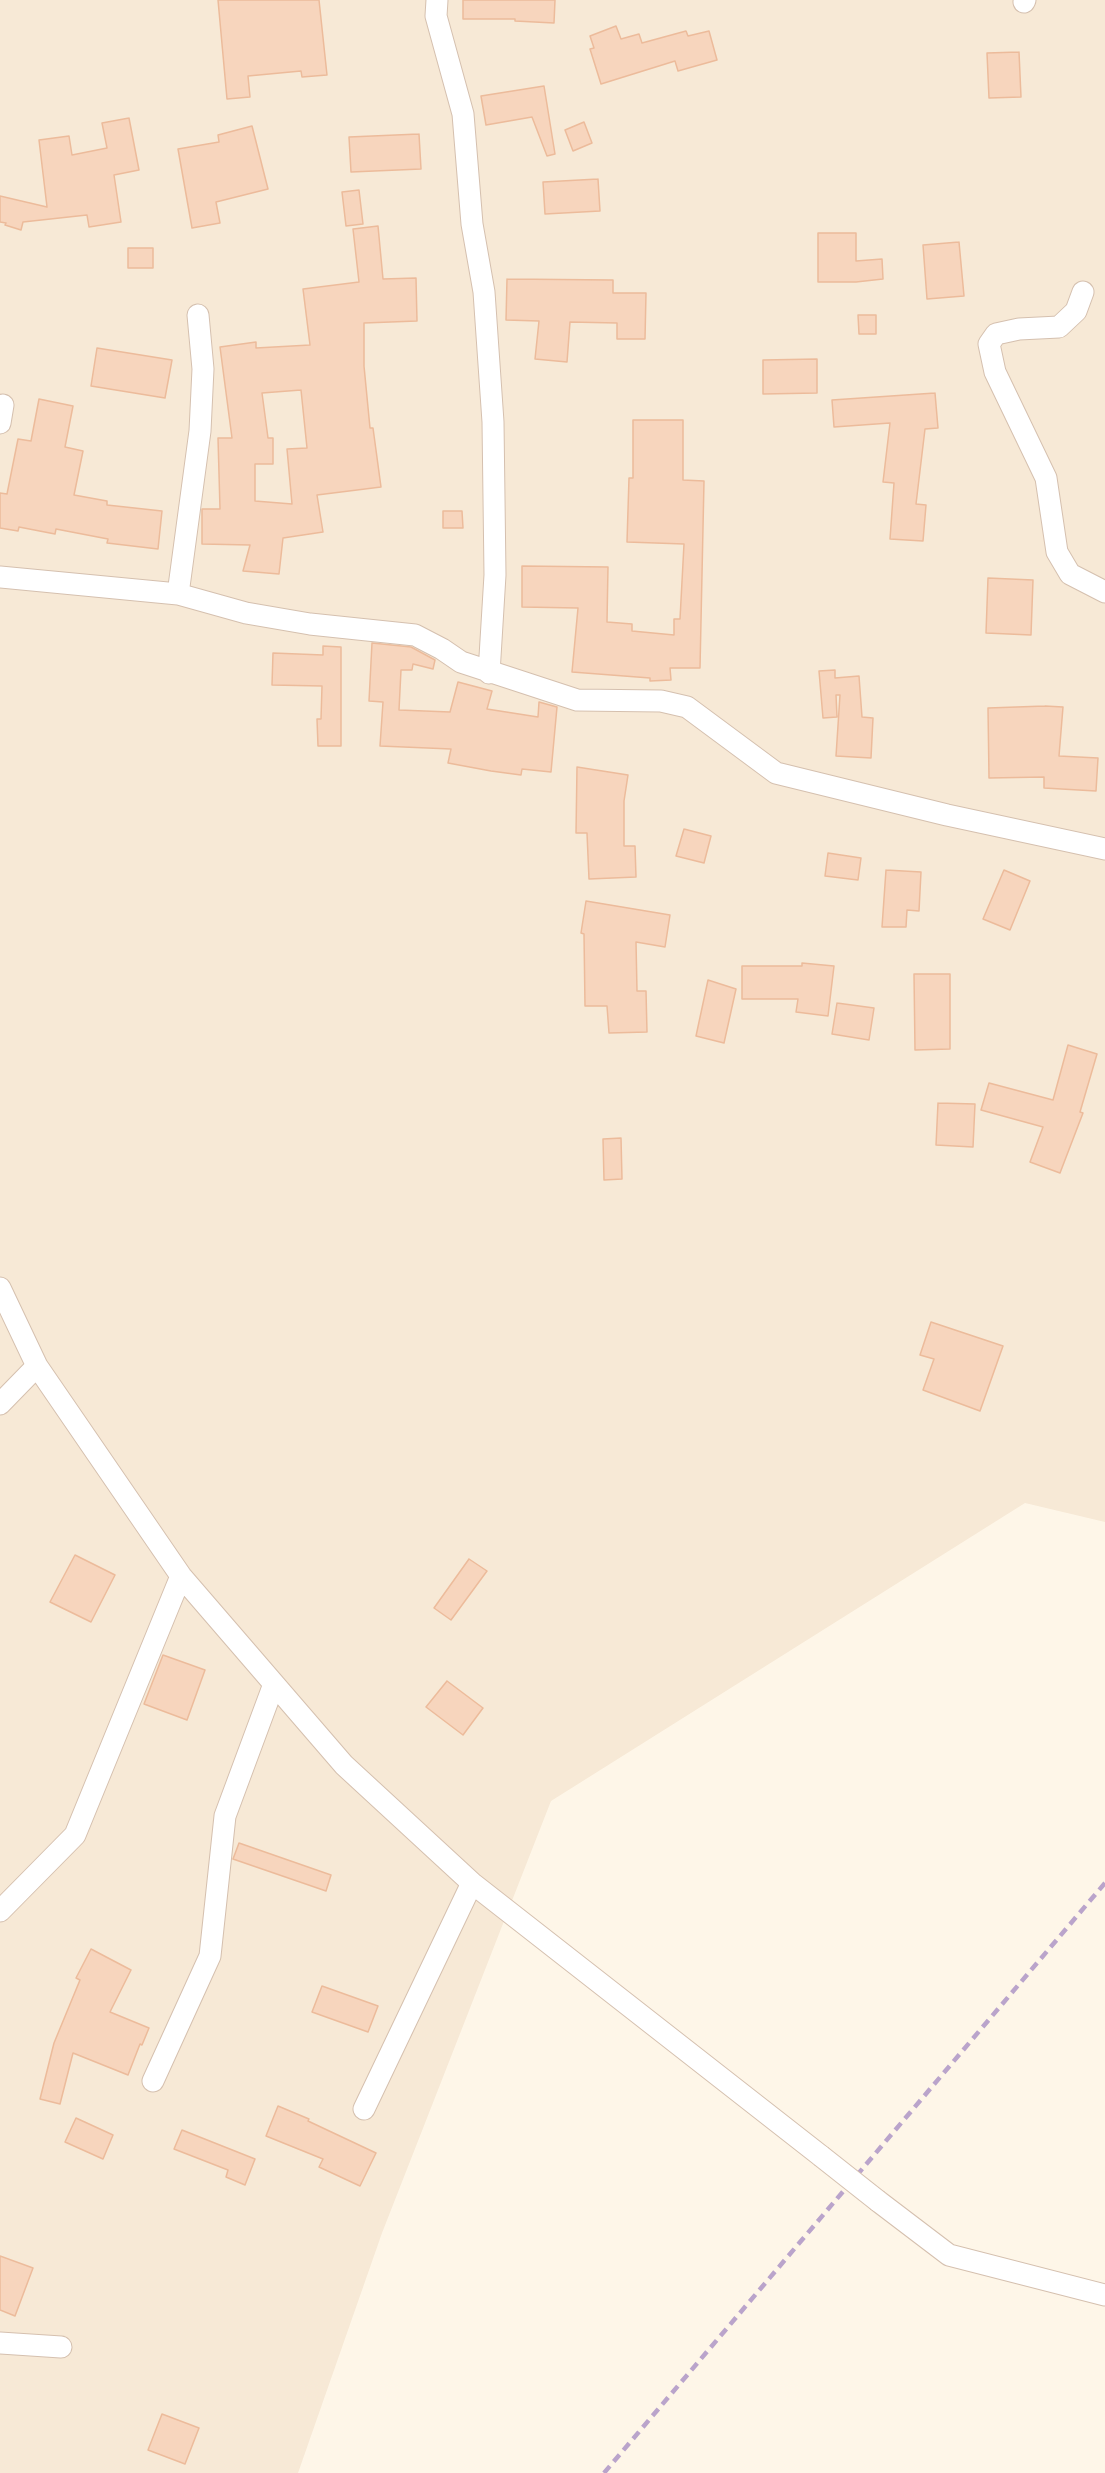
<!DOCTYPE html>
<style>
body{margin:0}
canvas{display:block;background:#fef6e8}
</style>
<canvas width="1105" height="2473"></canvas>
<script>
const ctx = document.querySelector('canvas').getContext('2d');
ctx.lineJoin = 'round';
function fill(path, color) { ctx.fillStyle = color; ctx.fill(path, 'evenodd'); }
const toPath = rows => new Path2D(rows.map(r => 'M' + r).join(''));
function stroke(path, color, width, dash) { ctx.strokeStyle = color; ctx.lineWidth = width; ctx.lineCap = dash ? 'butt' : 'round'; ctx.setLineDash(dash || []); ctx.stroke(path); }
fill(toPath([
 [0,0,1105,0,1105,1522,1025,1503,551,1801,382,2233,298,2473,0,2473]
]), '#f7e9d6');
const building = toPath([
 [218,0,319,0,327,75,302,77,301,71,248,76,250,97,227,99,218,0],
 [463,0,555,0,554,23,515,21,515,19,463,19,463,0],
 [616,26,621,39,639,34,642,43,686,31,688,36,709,31,717,60,678,71,675,61,601,84,590,49,594,48,590,36,616,26],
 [1019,52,1021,97,989,98,987,53,1019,52],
 [544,86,555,154,547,156,532,117,486,125,481,96,544,86],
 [129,118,139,170,114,175,121,222,89,227,87,215,23,222,21,230,5,225,6,223,0,222,0,196,47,207,39,140,69,136,72,155,107,148,102,123,129,118],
 [584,122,592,143,573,151,565,130,584,122],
 [252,126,268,189,216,202,220,223,192,228,178,149,219,142,218,135,252,126],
 [419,134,421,169,351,172,349,137,419,134],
 [598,179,600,211,545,214,543,182,598,179],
 [359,190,363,224,346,226,342,192,359,190],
 [378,226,383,279,416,278,417,321,364,323,364,366,370,428,373,428,381,487,317,495,323,532,283,538,279,574,243,571,250,545,202,544,202,509,220,509,218,438,232,438,220,347,256,342,256,348,310,345,303,289,359,282,353,229,378,226],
 [301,390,307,448,287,449,292,504,255,501,255,464,273,464,273,438,268,438,262,393,301,390],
 [818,233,856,233,856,261,882,259,883,279,856,282,818,282,818,233],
 [959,242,964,296,927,299,923,245,959,242],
 [128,248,153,248,153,268,128,268,128,248],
 [507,279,613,280,613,293,646,293,645,339,617,339,617,323,570,322,567,362,535,359,539,321,506,320,507,279],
 [858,315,876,315,876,334,859,334,858,315],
 [97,348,172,360,165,398,91,386,97,348],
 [817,359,817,393,763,394,763,360,817,359],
 [935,393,938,428,925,429,916,504,926,505,923,541,890,539,894,483,883,482,890,423,834,427,832,400,935,393],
 [39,399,73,406,65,447,83,451,74,495,107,501,107,505,162,511,158,549,107,543,108,539,56,529,55,534,19,527,18,531,0,528,0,493,7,494,18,439,31,441,39,399],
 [633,420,683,420,683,480,704,481,700,668,670,668,671,680,650,681,650,678,572,672,578,608,522,607,522,566,608,567,607,622,632,624,632,631,674,635,674,619,680,619,684,544,627,542,629,478,633,478,633,420],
 [443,511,462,511,463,528,443,528,443,511],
 [988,578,1033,580,1031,635,986,633,988,578],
 [372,643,411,647,435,660,433,669,413,664,412,670,401,670,399,710,450,712,458,682,492,691,487,709,538,717,539,702,557,707,551,772,522,769,521,775,491,771,448,763,451,749,380,746,383,702,369,701,372,643],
 [323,646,341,647,341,746,318,746,317,719,321,719,322,686,272,685,273,653,323,655,323,646],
 [835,670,835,678,859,676,862,717,873,718,871,758,836,756,840,695,836,695,837,717,823,718,819,671,835,670],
 [1045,706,1063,707,1059,756,1098,758,1096,791,1044,788,1044,777,989,778,988,708,1045,706],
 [577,767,628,775,624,801,624,846,635,846,636,877,589,879,587,833,576,833,577,767],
 [684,829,711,836,704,863,676,856,684,829],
 [828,853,861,858,858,880,825,876,828,853],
 [886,870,921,872,919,911,907,910,906,927,882,927,886,870],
 [1004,870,1030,881,1010,930,983,919,1004,870],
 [586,901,670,915,665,947,636,942,637,991,646,991,647,1032,609,1033,607,1006,585,1006,584,934,581,933,586,901],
 [802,963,834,966,828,1016,796,1012,798,999,742,999,742,966,802,966,802,963],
 [914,974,950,974,950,1049,915,1050,914,974],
 [708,980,736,989,724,1043,696,1036,708,980],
 [837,1003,874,1008,869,1040,832,1034,837,1003],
 [1068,1045,1097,1054,1080,1112,1083,1113,1060,1173,1030,1162,1043,1127,981,1110,989,1083,1053,1100,1068,1045],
 [938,1103,975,1104,973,1147,936,1145,938,1103],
 [621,1138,622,1179,604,1180,603,1139,621,1138],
 [931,1322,1003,1346,980,1411,923,1390,934,1359,920,1355,931,1322],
 [75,1555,115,1575,91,1622,50,1602,75,1555],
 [469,1559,487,1571,451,1620,434,1608,469,1559],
 [163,1655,205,1670,187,1720,144,1704,163,1655],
 [447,1681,483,1708,463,1735,426,1707,447,1681],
 [239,1843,331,1875,326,1891,233,1859,239,1843],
 [91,1949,131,1970,110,2012,149,2028,142,2045,140,2044,128,2075,73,2053,60,2104,40,2099,54,2043,80,1980,76,1978,91,1949],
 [322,1986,378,2006,368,2032,312,2012,322,1986],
 [278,2106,309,2119,308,2121,376,2153,360,2186,319,2167,323,2159,266,2136,278,2106],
 [76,2118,113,2135,103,2159,65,2142,76,2118],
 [182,2130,255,2159,245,2185,226,2177,228,2170,174,2149,182,2130],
 [0,2256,33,2268,15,2316,0,2310,0,2256],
 [162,2414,199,2428,185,2464,148,2450,162,2414]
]);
fill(building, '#f7d5bd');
stroke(building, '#ecbb9b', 1.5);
const minor = toPath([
 [437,0,436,16,463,114,472,224,484,292,493,422,495,575,489,673],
 [1024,2,1025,0],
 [1083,292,1076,311,1059,327,1019,329,996,334,989,344,995,372,1046,478,1057,552,1070,574,1105,592],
 [0,423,3,405],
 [0,577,178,594,246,613,310,624,415,635,442,649,461,662,577,700,661,701,687,707,776,773,947,815,1105,849],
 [178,594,200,431,203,369,198,315],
 [0,1288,37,1366,181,1576,344,1765,472,1883,821,2156],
 [0,1404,37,1366],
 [0,1911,75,1835,181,1576],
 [153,2081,210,1956,225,1816,274,1684],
 [364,2109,472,1883],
 [878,2201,949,2255,1105,2295],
 [0,2343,61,2347]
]);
stroke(minor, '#d5c0af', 23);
stroke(minor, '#fff', 21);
stroke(toPath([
 [604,2473,1105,1883]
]), '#baa4cb', 4.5, [9, 6]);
const minorBridge = toPath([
 [821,2156,878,2201]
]);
stroke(minorBridge, '#d5c0af', 23, []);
stroke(minorBridge, '#fff', 21);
</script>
